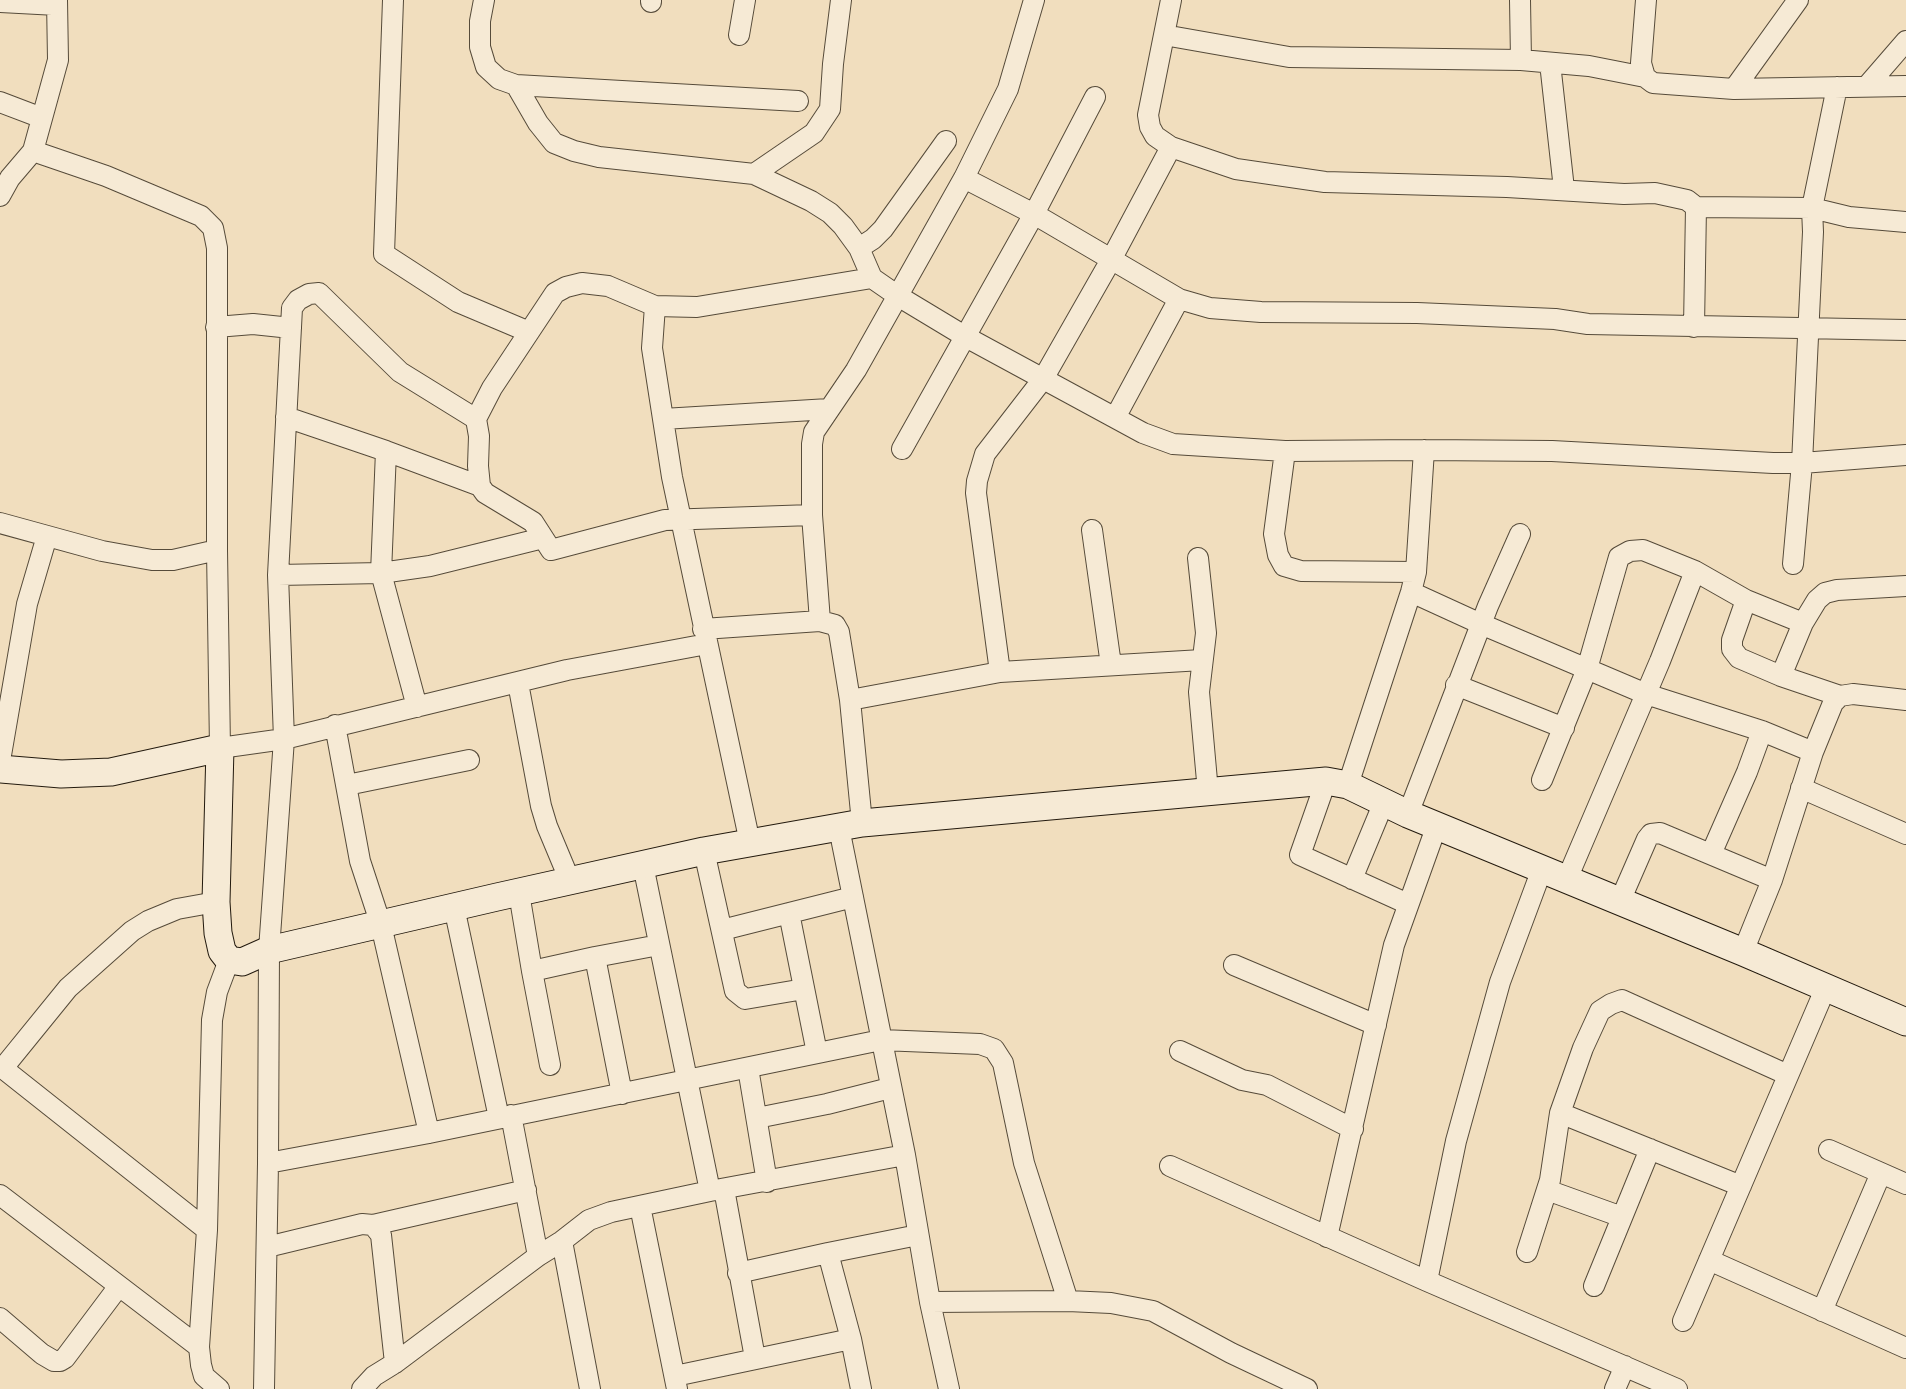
<!DOCTYPE html>
<style>
body{margin:0}
canvas{display:block;background:#f1debe}
</style>
<canvas width="1906" height="1389"></canvas>
<script>
const ctx = document.querySelector('canvas').getContext('2d');
ctx.lineJoin = 'round';
const toPath = rows => new Path2D(rows.map(r => 'M' + r).join(''));
function stroke(path, color, width, dash) { ctx.strokeStyle = color; ctx.lineWidth = width; ctx.lineCap = dash ? 'butt' : 'round'; ctx.setLineDash(dash || []); ctx.stroke(path); }
const street = toPath([
 [393,0,384,254,458,302,529,332],
 [484,0,480,21,480,47,486,67,499,79,516,85,538,123,554,143,574,151,599,157,754,174,811,201,830,213,843,226,859,248,872,278],
 [1171,0,1148,115,1150,127,1155,136,1171,147,1236,169,1325,182,1507,187,1624,194,1655,193,1687,200,1696,207,1694,327],
 [1520,0,1521,60],
 [1646,0,1641,63,1645,77,1653,83,1734,89,1906,86],
 [0,2,57,5],
 [651,2,651,0],
 [739,35,745,0],
 [1164,35,1289,57,1521,60,1589,66,1645,77],
 [1550,63,1564,189],
 [516,85,798,101],
 [1867,86,1906,41],
 [1734,89,1798,0],
 [0,102,42,118],
 [33,151,58,60,57,0],
 [754,174,814,133,830,109,833,64,841,0],
 [964,178,1034,214,1179,299,1210,308,1261,312,1417,313,1555,319,1588,324,1906,330],
 [0,196,10,178,33,151,106,176,201,216,213,228,217,248,217,550,220,748,284,739,567,670,707,644],
 [1696,207,1812,208,1849,217,1906,222],
 [859,248,873,239,883,229,946,141],
 [655,306,652,348,672,477,750,843],
 [216,327,253,324,291,328],
 [1116,416,1179,299],
 [286,417,386,451],
 [476,419,492,388,555,293,566,287,582,283,608,286,655,306,697,307,872,278,898,296,966,337,1143,433,1173,444,1285,451,1424,450,1552,451,1773,463,1802,463,1906,455],
 [663,419,829,409],
 [902,449,1034,214,1095,97],
 [1285,451,1274,534,1278,555,1284,566,1301,571,1416,572],
 [0,523,102,551,152,560,173,560,217,550],
 [1092,530,1111,665],
 [1198,558,1206,633,1199,692,1208,792],
 [1793,564,1802,463,1813,232,1812,208,1837,87],
 [278,575,381,573,430,566,543,538],
 [1411,592,1481,624,1646,694,1762,731,1813,752],
 [1746,600,1732,640,1732,649,1739,658,1781,676,1840,696],
 [820,621,812,515,812,444,814,432,856,370,964,178,1008,89,1034,0],
 [703,629,820,621,835,625,839,632,850,700,862,823],
 [1000,672,976,493,977,481,985,454,1043,379,1112,258,1171,147],
 [1781,676,1803,623,1817,600,1825,593,1837,590,1906,586],
 [518,683,541,806,547,826,570,881],
 [1456,685,1564,728],
 [850,700,1000,672,1202,660],
 [417,707,381,573,386,451,480,486],
 [335,725,360,861,381,925,429,1133],
 [0,761,27,604,47,536],
 [1542,780,1587,669,1619,557,1630,551,1643,550,1695,571,1746,600,1803,623],
 [1326,781,1300,855,1408,904],
 [347,785,469,760],
 [1348,785,1411,592,1416,572,1424,450],
 [1801,788,1906,834],
 [1408,814,1488,606,1520,534],
 [839,828,905,1155,930,1302,949,1389],
 [704,851,735,991,745,999,804,989],
 [1711,854,1747,772,1762,731],
 [643,865,710,1191],
 [1352,879,1384,802],
 [1567,879,1660,661,1695,571],
 [519,893,532,971,550,1065],
 [1620,901,1647,839,1651,834,1660,833,1772,880],
 [454,907,499,1118],
 [789,913,817,1053],
 [722,930,853,897],
 [1743,952,1772,880,1813,752,1833,703,1840,696,1853,694,1906,700],
 [595,957,659,945],
 [1234,965,1376,1025],
 [532,971,595,957,622,1094],
 [1180,1051,1242,1080,1267,1085,1353,1129],
 [0,1066,207,1230],
 [3,1068,68,988,132,931,148,921,177,909,216,902],
 [748,1068,767,1182],
 [1560,1113,1741,1186],
 [511,1115,538,1256],
 [757,1118,827,1104,890,1088],
 [1829,1150,1906,1184],
 [268,1163,429,1133,881,1040,980,1044,994,1049,1003,1063,1024,1163,1068,1301],
 [1170,1166,1427,1281,1677,1389],
 [724,1189,755,1358],
 [1547,1190,1622,1217],
 [0,1195,199,1347],
 [640,1206,677,1389],
 [373,1225,526,1190],
 [1327,1237,1394,945,1437,825],
 [562,1241,590,1389],
 [267,1247,362,1224,373,1225,381,1235,395,1363],
 [1527,1252,1550,1180,1560,1113,1583,1048,1600,1011,1611,1004,1622,1000,1788,1075],
 [828,1253,918,1235],
 [1709,1260,1906,1348],
 [738,1273,828,1253,851,1339,861,1389],
 [1427,1281,1456,1141,1500,982,1542,869],
 [1594,1286,1650,1149],
 [930,1302,1068,1301,1111,1303,1153,1311,1231,1353,1307,1389],
 [1822,1311,1881,1173],
 [0,1318,42,1354,54,1361,60,1361,65,1358,119,1286],
 [1683,1321,1826,987],
 [675,1376,851,1339],
 [219,1389,204,1376,201,1365,199,1347,207,1230,212,1020,217,992,229,960],
 [264,1389,268,1163,269,950,284,739,278,575,292,308,298,300,309,294,319,293,400,372,476,419,479,436,478,466,480,486,485,493,533,522,551,550,665,520,812,515],
 [362,1389,374,1376,395,1363,538,1256,562,1241,589,1220,611,1212,710,1191,905,1155],
 [1615,1389,1625,1366]
]);
const secondary = toPath([
 [0,769,61,774,111,772,220,748,216,902,218,933,222,951,229,960,242,962,269,950,497,897,704,851,862,823,1326,781,1348,785,1408,814,1743,952,1906,1022]
]);
stroke(street, '#564b3a', 22);
stroke(secondary, '#231a0e', 29);
stroke(street, '#f6ead5', 20);
stroke(secondary, '#f6ead5', 27);
</script>
